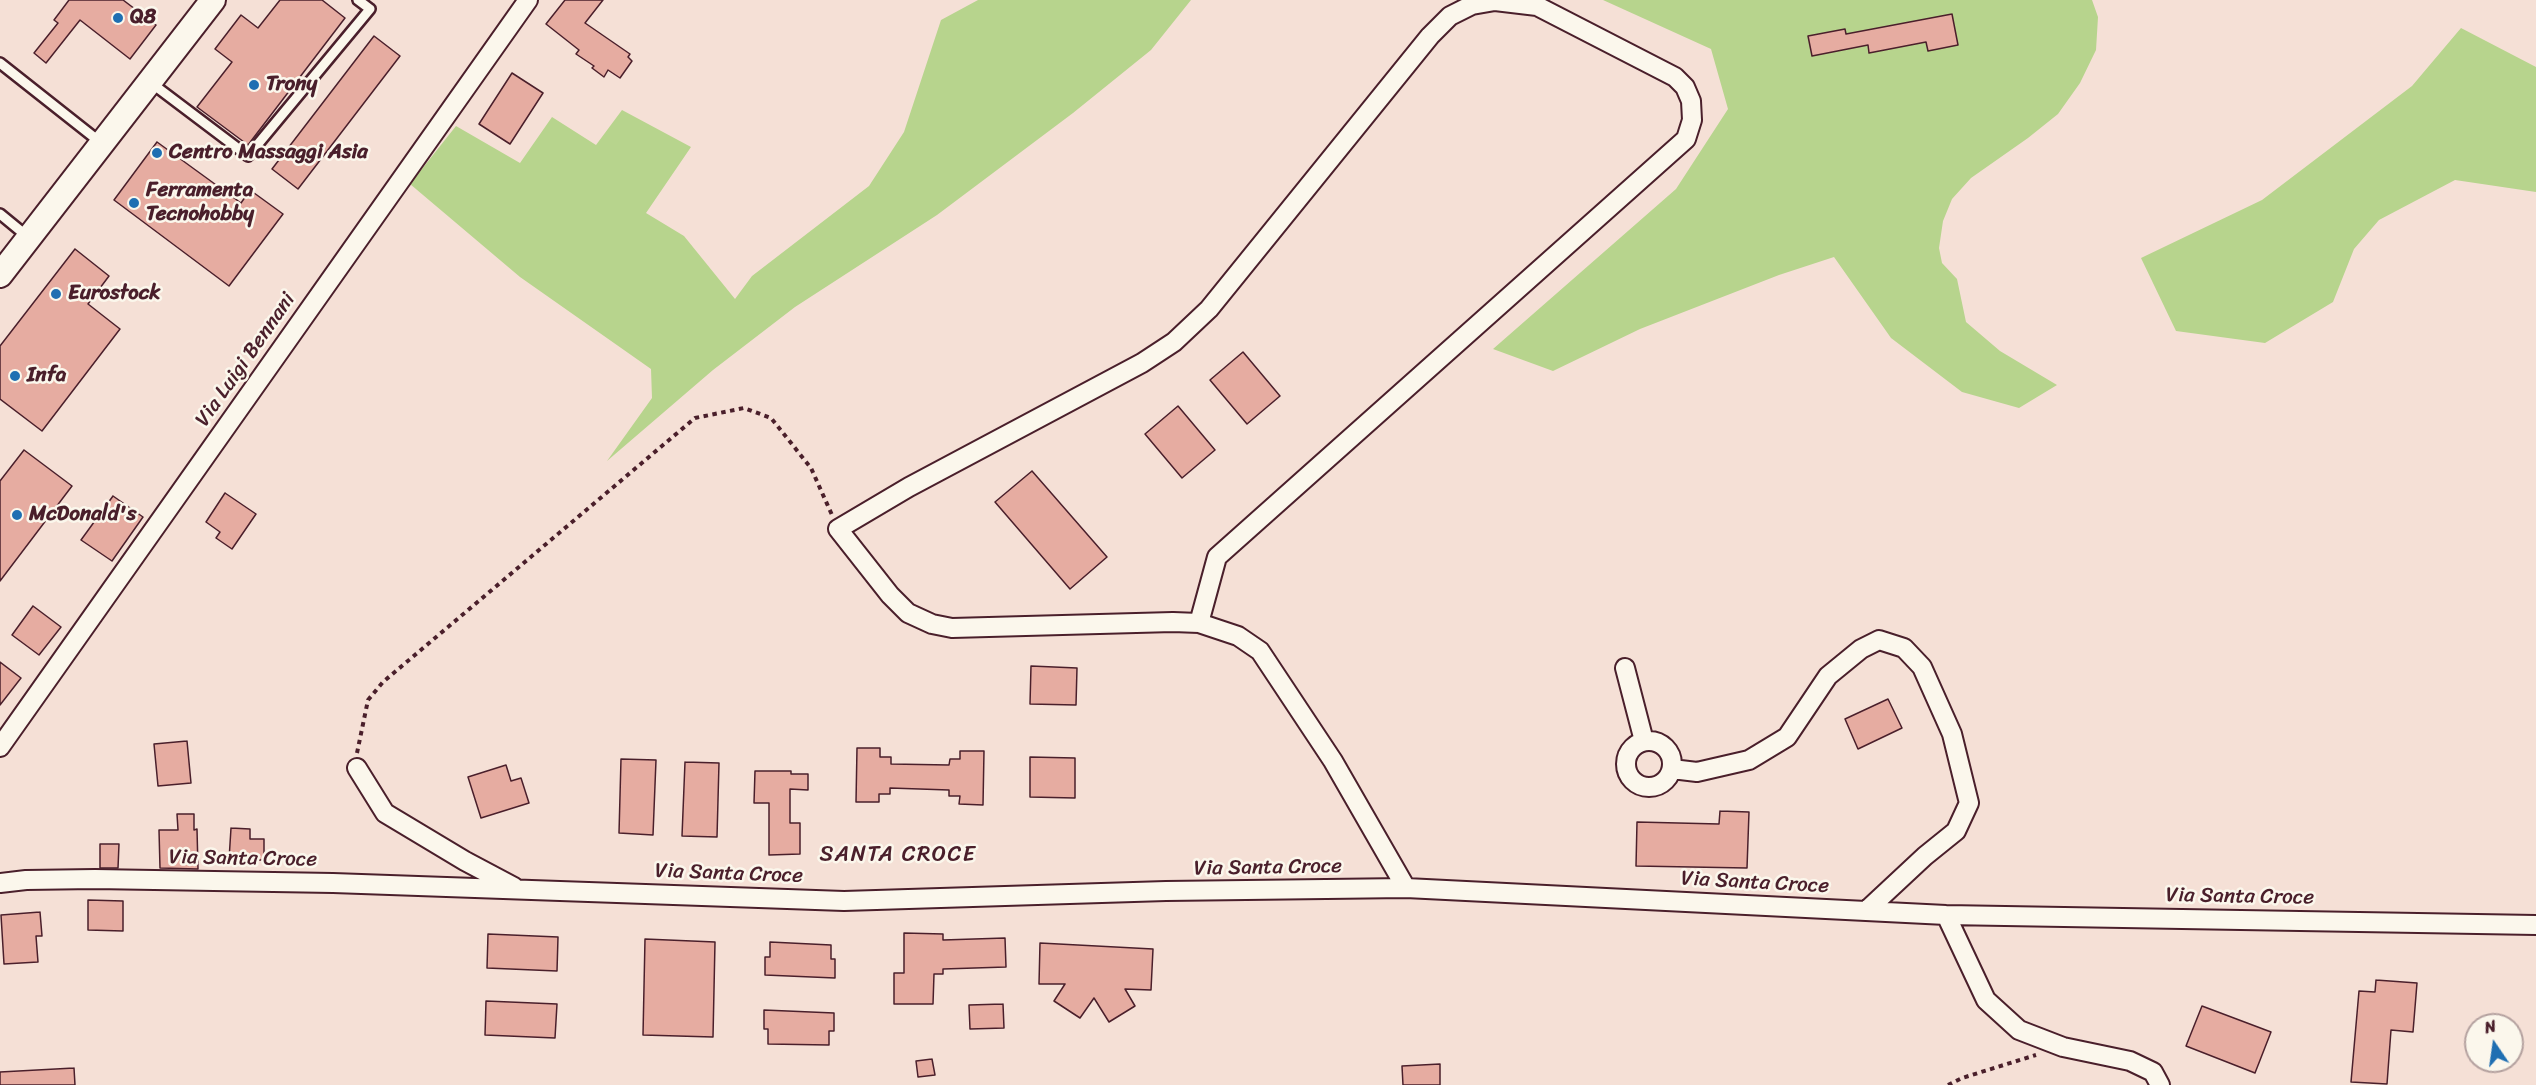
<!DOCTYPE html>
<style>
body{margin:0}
#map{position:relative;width:2536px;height:1085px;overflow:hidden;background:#f5e0d6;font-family:Sriracha,sans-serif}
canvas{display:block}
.north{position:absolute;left:2464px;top:1013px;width:60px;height:60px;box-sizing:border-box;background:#fbf7ec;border:2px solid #b4a19f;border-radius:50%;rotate:347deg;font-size:16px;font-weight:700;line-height:24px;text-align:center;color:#4a1f2b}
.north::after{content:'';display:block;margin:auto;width:21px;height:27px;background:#1f6fb2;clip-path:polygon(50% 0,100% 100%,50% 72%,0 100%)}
</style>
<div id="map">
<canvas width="2536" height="1085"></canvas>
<div class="north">N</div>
</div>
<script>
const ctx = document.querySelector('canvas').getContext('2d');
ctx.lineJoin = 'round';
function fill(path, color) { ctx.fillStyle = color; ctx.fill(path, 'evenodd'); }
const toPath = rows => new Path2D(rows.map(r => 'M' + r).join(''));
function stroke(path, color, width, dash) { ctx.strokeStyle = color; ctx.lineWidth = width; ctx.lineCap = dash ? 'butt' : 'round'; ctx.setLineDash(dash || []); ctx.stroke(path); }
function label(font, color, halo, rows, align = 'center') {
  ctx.font = font + ' Sriracha,sans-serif'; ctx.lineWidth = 5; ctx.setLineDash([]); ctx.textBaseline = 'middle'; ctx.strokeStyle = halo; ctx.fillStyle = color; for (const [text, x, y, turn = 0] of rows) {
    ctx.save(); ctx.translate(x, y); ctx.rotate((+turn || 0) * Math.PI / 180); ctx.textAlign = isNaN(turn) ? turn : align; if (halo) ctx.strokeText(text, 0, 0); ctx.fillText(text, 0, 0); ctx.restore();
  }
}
fill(toPath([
 [978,0,1191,0,1151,50,1073,113,937,215,795,307,713,370,607,461,652,398,651,369,520,277,410,184,456,126,520,163,552,117,596,145,622,110,691,147,646,213,684,236,735,299,752,276,869,186,904,132,941,20],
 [1603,0,2092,0,2098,17,2096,50,2080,83,2058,114,2028,138,1971,178,1952,199,1943,221,1939,248,1942,263,1957,279,1966,322,2000,351,2057,385,2019,408,1962,392,1891,338,1834,257,1779,275,1640,329,1553,371,1493,349,1676,189,1728,109,1711,49],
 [2461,28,2536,67,2536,192,2455,180,2379,220,2354,249,2333,302,2265,343,2176,331,2141,258,2262,200,2412,86]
]), '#b7d48d');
const building = toPath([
 [69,0,123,0,156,25,130,59,80,20,46,63,34,53,58,23,54,20,69,0],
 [280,0,322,0,345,18,248,145,197,107,232,62,215,49,241,15,258,28,280,0],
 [565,0,603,0,585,23,630,54,628,57,632,61,620,78,608,70,604,77,592,68,594,66,576,54,579,50,546,24,565,0],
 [1952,14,1958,45,1928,51,1926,42,1869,53,1868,45,1812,56,1808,36,1845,29,1846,34,1952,14],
 [374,36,400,56,298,189,272,169,374,36],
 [512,73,543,93,510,144,479,124,512,73],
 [157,142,241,203,250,190,283,214,229,286,114,200,157,142],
 [75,249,109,276,88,304,120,329,42,431,0,399,0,346,75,249],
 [1243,352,1280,396,1247,424,1210,380,1243,352],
 [1178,406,1215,450,1182,478,1145,434,1178,406],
 [24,450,72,486,0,581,0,481,24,450],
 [1032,471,1107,557,1070,589,995,502,1032,471],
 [225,493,256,514,232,549,216,538,220,532,206,522,225,493],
 [113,496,143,517,112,561,81,540,113,496],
 [33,606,61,627,39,655,12,635,33,606],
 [0,662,21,678,0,705,0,662],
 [1031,666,1077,668,1076,705,1030,704,1031,666],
 [1888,699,1902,728,1858,749,1845,719,1888,699],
 [187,741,191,783,158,786,154,744,187,741],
 [857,748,880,748,880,757,891,757,891,764,949,765,950,759,960,759,960,751,984,751,983,805,959,804,960,796,949,796,949,790,890,788,890,794,879,794,879,802,856,802,857,748],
 [1030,757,1075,758,1075,798,1030,797,1030,757],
 [621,759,656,760,653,835,619,833,621,759],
 [685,762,719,763,717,837,682,836,685,762],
 [506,765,511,781,521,778,529,803,481,818,468,777,506,765],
 [755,771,791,771,791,774,808,774,808,790,790,789,790,823,800,823,800,854,769,855,769,803,754,803,755,771],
 [1720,811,1749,812,1747,868,1636,866,1637,822,1719,824,1720,811],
 [177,814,194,814,194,830,197,829,198,869,160,868,159,830,178,830,177,814],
 [231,828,250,829,250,839,264,839,264,860,229,860,231,828],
 [100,844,119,844,118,868,100,868,100,844],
 [88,900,123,901,123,931,88,930,88,900],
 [40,912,42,936,36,936,38,962,4,964,1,915,40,912],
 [904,933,943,934,943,940,1005,938,1006,967,943,969,943,974,934,974,933,1004,894,1004,894,973,904,973,904,933],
 [488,934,558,937,557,971,487,968,488,934],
 [645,939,715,942,713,1037,643,1035,645,939],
 [770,942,831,945,831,959,835,959,835,978,765,975,765,957,770,957,770,942],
 [1040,943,1153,949,1151,990,1125,989,1135,1006,1109,1022,1094,998,1080,1018,1054,1001,1065,984,1039,984,1040,943],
 [2376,980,2417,983,2413,1032,2391,1030,2387,1084,2351,1082,2359,991,2375,992,2376,980],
 [486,1001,557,1004,555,1038,485,1035,486,1001],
 [1003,1004,1004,1028,970,1029,969,1005,1003,1004],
 [2202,1006,2271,1032,2255,1073,2186,1046,2202,1006],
 [764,1010,834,1013,834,1031,829,1031,829,1045,768,1044,768,1029,764,1029,764,1010],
 [932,1059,935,1075,918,1077,916,1061,932,1059],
 [1440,1064,1440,1085,1403,1085,1402,1066,1440,1064],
 [74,1068,75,1085,0,1085,0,1072,74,1068]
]);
fill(building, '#e6aca1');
stroke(building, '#4a1f2b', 1.5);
const lane = toPath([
 [0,63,100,142],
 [150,82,248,156,370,9,358,0],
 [0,214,28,237]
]);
const street = toPath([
 [1199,623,1217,557,1686,139,1692,120,1691,101,1685,87,1675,77,1537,6,1495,1,1472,5,1450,16,1430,36,1209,309,1174,342,1142,363,909,487,838,529,890,595,908,613,932,624,952,628,1173,622,1199,623,1238,636,1260,651,1333,761,1406,888],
 [1625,668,1644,741],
 '1626 764a23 23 0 1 1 46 0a23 23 0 1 1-46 0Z',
 [0,747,528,0],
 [357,768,385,813,465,861,514,887],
 [1672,769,1697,772,1749,760,1787,737,1828,676,1861,649,1879,640,1904,648,1922,667,1952,734,1969,803,1956,831,1925,856,1866,911],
 [0,883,26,880,95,879,333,883,844,901,1166,891,1406,888,1946,915,2536,925],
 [1946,915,1986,1000,2019,1030,2063,1047,2130,1061,2153,1072,2160,1085]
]);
const secondary = toPath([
 [0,275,213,0]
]);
stroke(lane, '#4a1f2b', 14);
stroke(street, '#4a1f2b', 22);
stroke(secondary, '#4a1f2b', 28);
stroke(toPath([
 [357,753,368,700,383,682,695,418,744,408,771,418,811,468,832,515],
 [1948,1085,1962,1078,2036,1055]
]), '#4a1f2b', 4, [4.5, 4.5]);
stroke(lane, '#fbf7ec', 9);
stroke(street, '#fbf7ec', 18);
stroke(secondary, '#fbf7ec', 24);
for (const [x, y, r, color] of [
 [118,18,6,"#1f6fb2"],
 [254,85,6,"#1f6fb2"],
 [157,153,6,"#1f6fb2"],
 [134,203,6,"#1f6fb2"],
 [56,294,6,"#1f6fb2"],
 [15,376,6,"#1f6fb2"],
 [17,515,6,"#1f6fb2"]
]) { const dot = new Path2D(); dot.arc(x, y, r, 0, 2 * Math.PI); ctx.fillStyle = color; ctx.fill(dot); stroke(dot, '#fbf7ec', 2); }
label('bold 21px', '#4a1f2b', '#fbf7ec', [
 ["Q8",130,18],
 ["Trony",266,85],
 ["Centro Massaggi Asia",169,153],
 ["Ferramenta",146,191],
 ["Tecnohobby",146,215],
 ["Eurostock",68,294],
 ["Infa",27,376],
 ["McDonald's",29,515]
], 'left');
label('21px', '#4a1f2b', '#fbf7ec', [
 ["Via Luigi Bennani",246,360,-55],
 ["Via Santa Croce",243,859,1],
 ["Via Santa Croce",1268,868,-1],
 ["Via Santa Croce",729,874,2],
 ["Via Santa Croce",1755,883,3],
 ["Via Santa Croce",2240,897,1]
]);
ctx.letterSpacing = '1.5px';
label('22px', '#4a1f2b', '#fbf7ec', [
 ["SANTA CROCE",898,855]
]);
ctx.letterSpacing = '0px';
</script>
